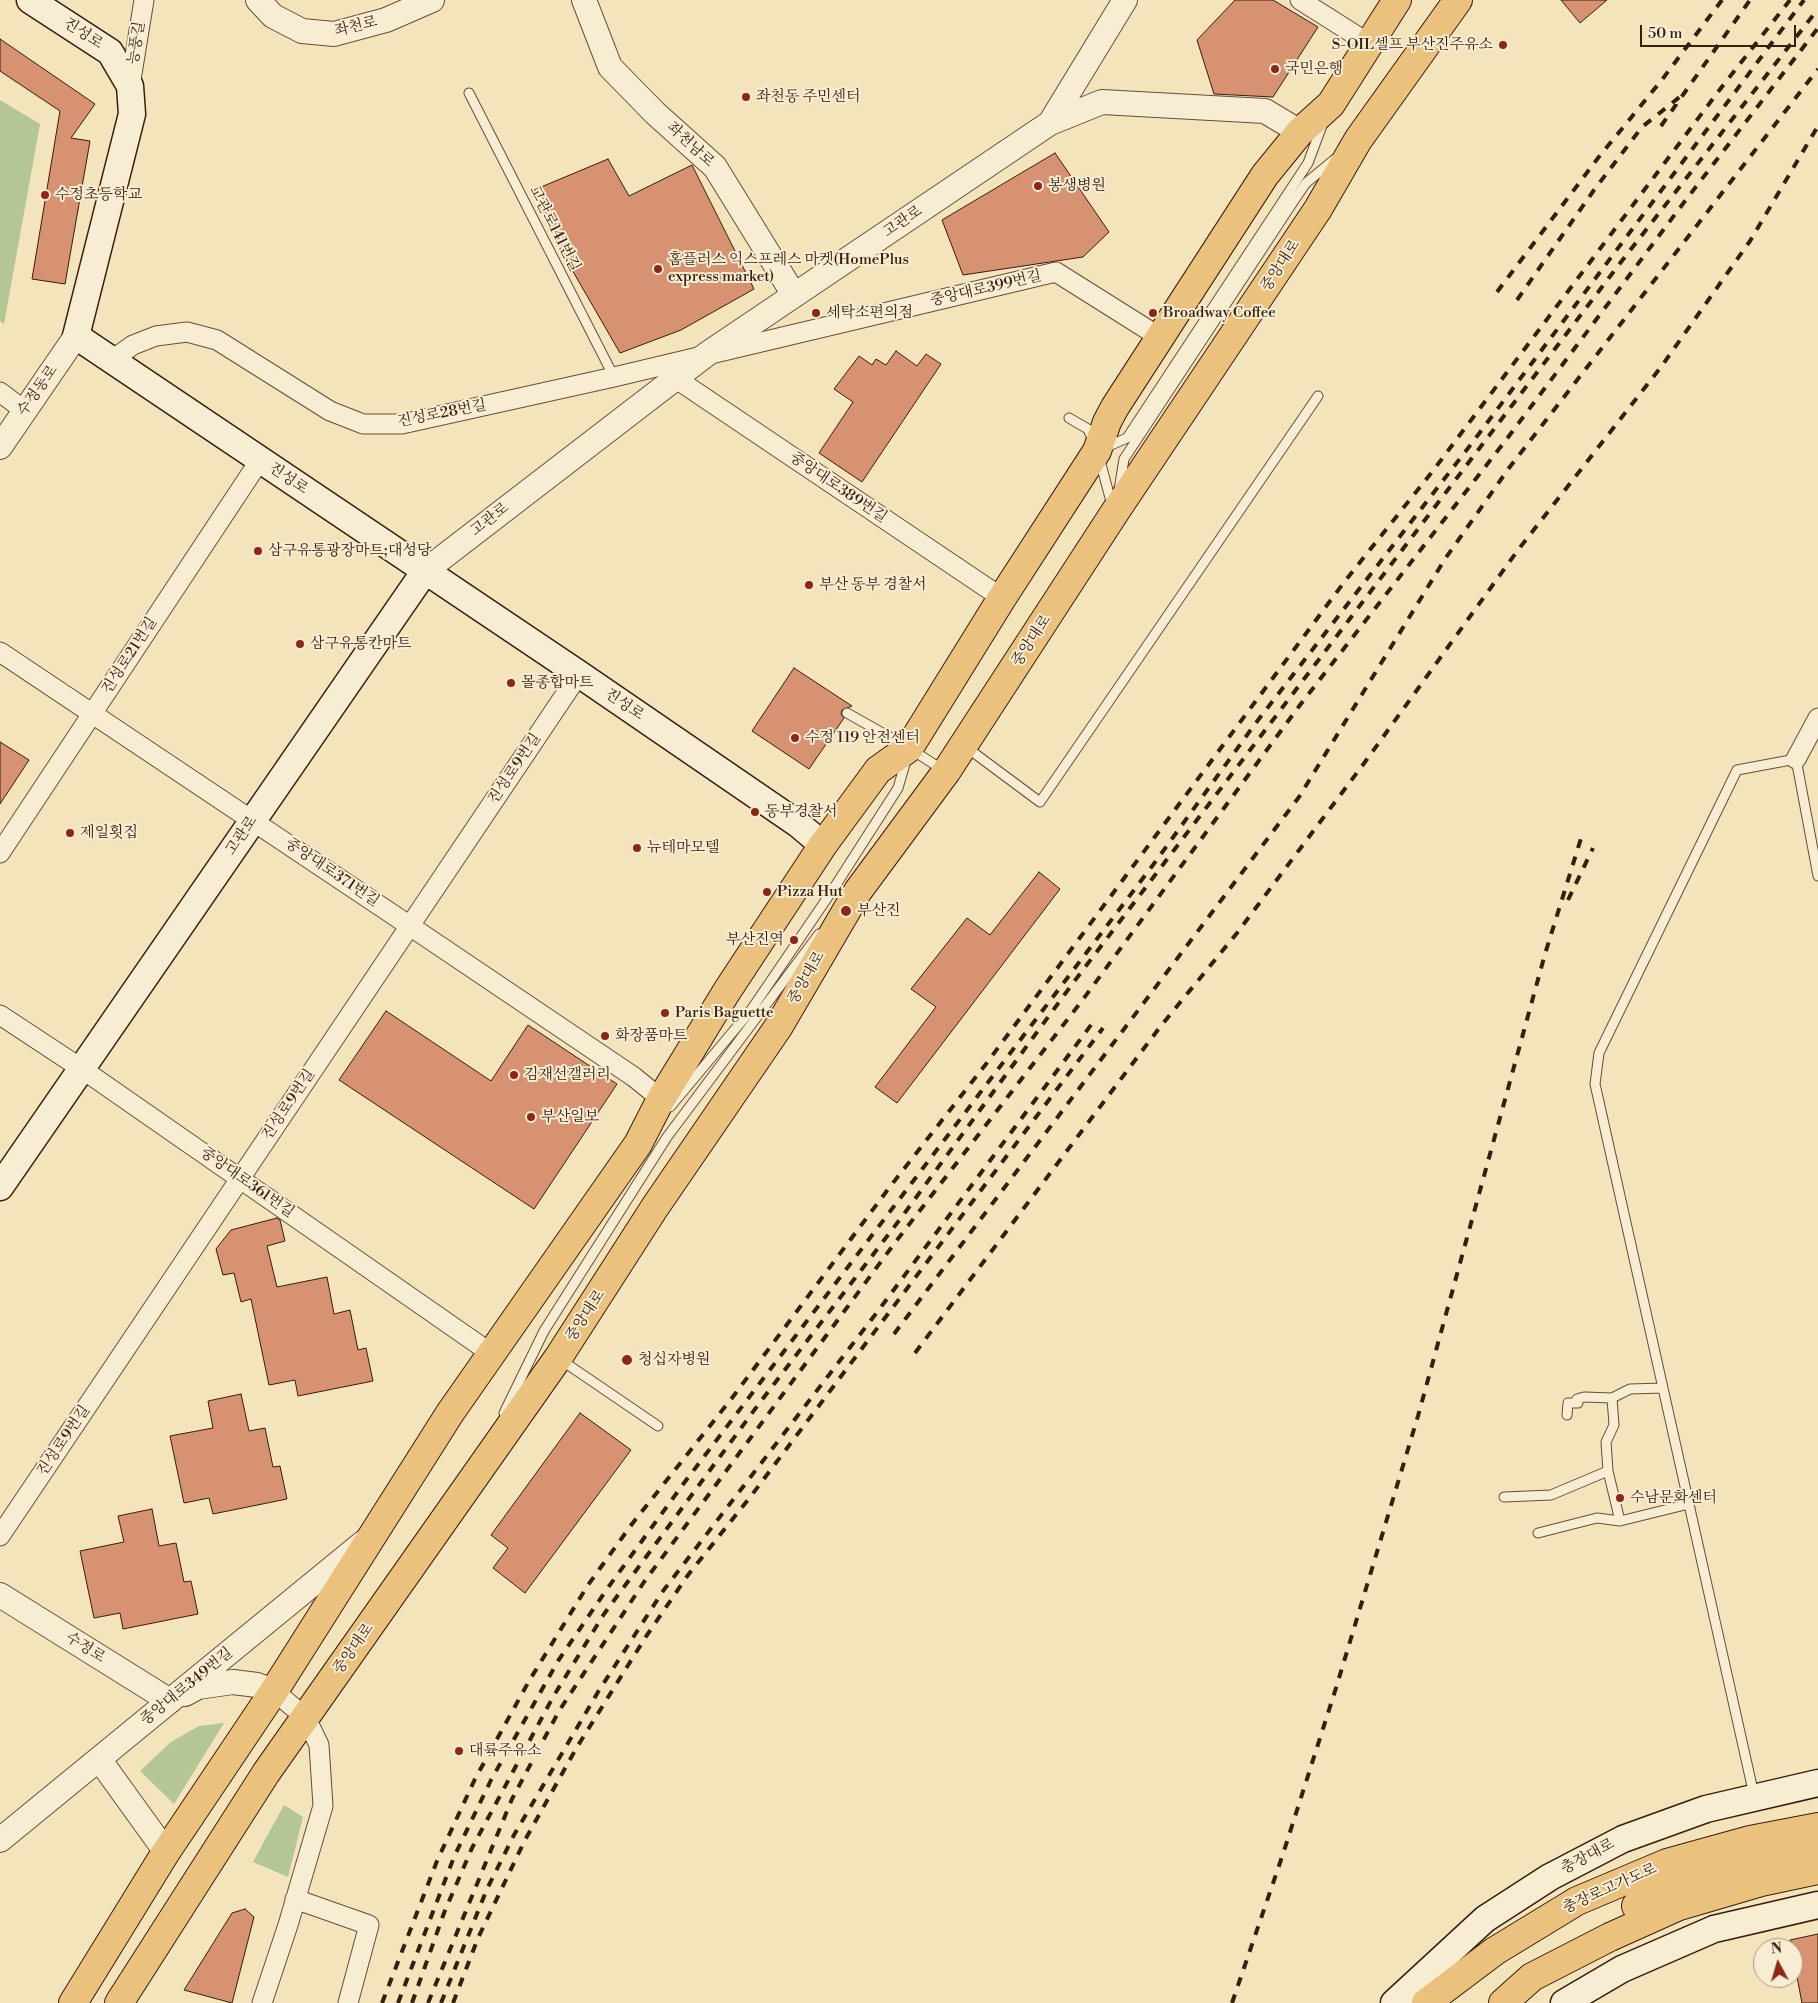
<!DOCTYPE html>
<meta charset="utf-8">
<style>
body{margin:0}
#map{position:relative;width:1818px;height:2003px;overflow:hidden;background:#f3e4bb;font-family:"Libre Bodoni",serif}
canvas{display:block}
.north{position:absolute;left:1753px;top:1938px;width:50px;height:50px;box-sizing:border-box;background:#f7edd3;border:1px solid #ab9984;border-radius:50%;rotate:354deg;font-size:14px;font-weight:700;line-height:20px;text-align:center;color:#381c0e}
.north::after{content:'';display:block;margin:auto;width:18px;height:22px;background:#8f2418;clip-path:polygon(50% 0,100% 100%,50% 72%,0 100%)}
.scale{position:absolute;left:1640px;top:25px;width:156px;height:22px;box-sizing:border-box;border:2px solid #381c0e;border-top:0;padding-left:6px;font-size:15px;line-height:18px;white-space:nowrap;color:#381c0e;-webkit-text-stroke:4px #f7edd3;paint-order:stroke}
</style>
<div id="map">
<canvas width="1818" height="2003"></canvas>
<div class="north">N</div>
<div class="scale">50 m</div>
</div>
<script>
const ctx = document.querySelector('canvas').getContext('2d');
ctx.lineJoin = 'round';
function fill(path, color) { ctx.fillStyle = color; ctx.fill(path, 'evenodd'); }
const toPath = rows => new Path2D(rows.map(r => 'M' + r).join(''));
function stroke(path, color, width, dash) { ctx.strokeStyle = color; ctx.lineWidth = width; ctx.lineCap = dash ? 'butt' : 'round'; ctx.setLineDash(dash || []); ctx.stroke(path); }
function label(font, color, halo, rows, align = 'center') {
  ctx.font = font + ' "Libre Bodoni","Noto Serif KR",serif'; ctx.lineWidth = 4; ctx.setLineDash([]); ctx.textBaseline = 'middle'; ctx.strokeStyle = halo; ctx.fillStyle = color; for (const [text, x, y, turn = 0] of rows) {
    ctx.save(); ctx.translate(x, y); ctx.rotate((+turn || 0) * Math.PI / 180); ctx.textAlign = isNaN(turn) ? turn : align; if (halo) ctx.strokeText(text, 0, 0); ctx.fillText(text, 0, 0); ctx.restore();
  }
}
fill(toPath([
 [0,100,40,124,4,324,0,321],
 [224,1723,174,1804,140,1771,171,1742,199,1726],
 [284,1805,303,1817,288,1877,253,1862]
]), '#b4c596');
const building = toPath([
 [1235,0,1273,0,1318,27,1273,97,1214,94,1197,40,1235,0],
 [1561,0,1607,0,1580,23,1561,0],
 [0,39,95,104,71,138,90,141,65,284,32,279,60,111,0,71,0,39],
 [1055,153,1109,232,1083,257,963,275,942,220,1055,153],
 [608,159,629,196,692,165,754,289,681,330,620,353,560,249,534,190,608,159],
 [896,351,917,366,926,354,941,364,862,482,819,453,853,402,834,389,859,356,872,365,876,359,886,365,896,351],
 [794,668,852,706,842,710,841,714,844,718,809,769,752,731,794,668],
 [0,742,29,760,0,804,0,742],
 [1039,872,1060,889,897,1103,875,1087,936,1007,911,989,967,918,990,935,1039,872],
 [386,1011,491,1081,528,1025,617,1084,534,1209,339,1080,386,1011],
 [277,1218,280,1220,285,1241,267,1246,277,1287,327,1277,334,1314,350,1310,358,1350,366,1348,373,1381,298,1396,295,1380,269,1385,251,1299,241,1302,234,1273,223,1275,216,1249,231,1230,277,1218],
 [241,1394,249,1431,265,1428,273,1467,280,1466,287,1499,213,1514,209,1498,184,1503,170,1436,213,1428,208,1401,241,1394],
 [580,1413,631,1450,525,1593,493,1568,508,1548,491,1535,580,1413],
 [152,1509,159,1546,176,1543,184,1582,191,1581,198,1614,123,1629,120,1613,94,1618,80,1551,124,1542,118,1516,152,1509],
 [245,1909,254,1917,232,2003,184,1990,232,1913,245,1909],
 [1818,1934,1818,2003,1802,2003,1790,1940,1818,1934]
]);
fill(building, '#d69271');
stroke(building, '#381c0e', 1);
const service = toPath([
 [469,93,614,377],
 [1069,418,1088,429,1094,443],
 [1104,448,1127,438,1308,163,1323,123],
 [1099,457,1112,505],
 [1119,490,1124,459,1295,199,1306,183,1335,159],
 [847,713,909,748,943,770],
 [966,747,1040,802,1318,396],
 [670,1107,751,1010,832,891,898,788,907,757],
 [561,1360,658,1426],
 [1612,1398,1614,1425,1606,1442,1608,1471,1620,1521],
 [504,1413,544,1331,667,1137,819,934],
 [1567,1415,1568,1403,1578,1403,1577,1399,1584,1397,1612,1398,1630,1389,1663,1388],
 [1504,1497,1551,1495,1608,1471],
 [1538,1533,1597,1518,1620,1521,1689,1504],
 [1754,1795,1595,1084,1599,1053,1737,770,1796,759,1818,876]
]);
const minor = toPath([
 [1300,0,1368,43],
 [130,86,144,0],
 [112,360,133,345,156,336,187,332,217,340,330,411,363,424,402,424,614,377,1056,272,1161,338],
 [675,378,1002,598],
 [0,392,25,411],
 [0,652,410,926,634,1077,661,1099],
 [1796,759,1818,718],
 [0,853,260,460],
 [0,1015,82,1069,492,1354],
 [0,1536,579,674],
 [295,1899,369,1925,348,2003],
 [262,2003,288,1925,323,1806,319,1745,306,1718,274,1691]
]);
const tertiary = toPath([
 [258,0,273,16,302,31,334,34,386,20,432,0],
 [584,0,610,67,655,113,715,167,794,295],
 [1050,123,1102,102,1265,111,1300,132],
 [0,447,76,336],
 [425,571,707,354,1050,123,1125,0],
 [0,1595,170,1701],
 [185,1694,198,1687,233,1682,257,1685,274,1691],
 [99,1759,166,1852],
 [0,1840,364,1542]
]);
const secondary = toPath([
 [30,0,110,52,130,86,132,114,76,336,579,674,798,824,823,845],
 [0,1187,425,571],
 [1394,2003,1485,1919,1550,1877,1623,1839,1706,1809,1818,1783],
 [1564,2003,1622,1969,1714,1929,1818,1905]
]);
const primary = toPath([
 [73,2003,166,1852,274,1691,450,1413,638,1144,661,1099,727,991,823,845,878,770,909,748,1002,598,1097,451,1107,422,1115,407,1265,175,1300,132,1331,104,1397,0],
 [119,2003,266,1773,558,1358,655,1207,779,1026,858,891,946,772,1115,512,1318,209,1358,140,1458,0]
]);
const trunk = toPath([
 [1636,1906,1673,1887,1764,1862,1818,1850],
 [1426,2003,1495,1951,1577,1901,1667,1863,1750,1840,1818,1827],
 [1503,2003,1532,1977,1610,1937,1679,1906,1761,1882,1818,1870]
]);
stroke(service, '#674e39', 11);
stroke(minor, '#674e39', 21);
stroke(tertiary, '#674e39', 26);
stroke(secondary, '#381c0e', 29);
stroke(primary, '#381c0e', 30);
stroke(trunk, '#381c0e', 30);
stroke(service, '#f7edd3', 9);
stroke(minor, '#f7edd3', 19);
stroke(tertiary, '#f7edd3', 24);
stroke(secondary, '#f7edd3', 26);
stroke(primary, '#eac27e', 28);
stroke(trunk, '#eac27e', 28);
stroke(toPath([
 [1661,126,1750,0],
 [1497,292,1598,158,1661,81,1722,0],
 [1517,300,1594,190,1642,127,1681,96],
 [1568,900,1593,848],
 [894,1334,1299,797,1445,559,1509,468,1818,69],
 [915,1353,1160,1027,1237,933,1365,762,1518,550,1661,367,1750,241,1818,126],
 [382,2003,437,1861,475,1779,529,1681,588,1585,632,1524,732,1398,889,1188,986,1064,1345,581,1432,472,1721,88,1790,0],
 [398,2003,454,1857,491,1780,558,1661,607,1589,684,1483,1153,865,1255,724,1472,443,1804,0],
 [412,2003,444,1913,472,1848,553,1697,604,1614,758,1405,901,1218,1073,983,1621,262,1818,9],
 [428,2003,512,1799,559,1711,644,1582,894,1244,1081,1002,1300,705,1506,440,1685,201,1818,28],
 [441,2003,487,1889,514,1835,598,1692,663,1591,878,1311,1094,1021],
 [453,2003,478,1938,525,1840,577,1747,647,1635,688,1575,751,1496,1103,1028],
 [1232,2003,1283,1854,1336,1688,1418,1416,1545,954,1583,832]
]), '#381c0e', 4, [9, 9]);
for (const [x, y, r, color] of [
 [1503,45,5,"#8f2418"],
 [1275,69,5,"#8f2418"],
 [746,97,5,"#8f2418"],
 [1038,186,5,"#8f2418"],
 [45,195,5,"#8f2418"],
 [658,269,5,"#8f2418"],
 [816,313,5,"#8f2418"],
 [1153,313,5,"#8f2418"],
 [258,551,5,"#8f2418"],
 [809,585,5,"#8f2418"],
 [300,644,5,"#8f2418"],
 [511,683,5,"#8f2418"],
 [795,738,5,"#8f2418"],
 [755,812,5,"#8f2418"],
 [70,833,5,"#8f2418"],
 [637,848,5,"#8f2418"],
 [767,892,5,"#8f2418"],
 [846,911,6,"#8f2418"],
 [794,940,5,"#8f2418"],
 [665,1013,5,"#8f2418"],
 [605,1036,5,"#8f2418"],
 [514,1075,5,"#8f2418"],
 [531,1117,5,"#8f2418"],
 [627,1360,6,"#8f2418"],
 [1620,1498,5,"#8f2418"],
 [459,1751,5,"#8f2418"]
]) { const dot = new Path2D(); dot.arc(x, y, r, 0, 2 * Math.PI); ctx.fillStyle = color; ctx.fill(dot); stroke(dot, '#f7edd3', 2); }
label('15px', '#381c0e', '#f7edd3', [
 ["좌천로",356,27,-13],
 ["진성로",83,34,33],
 ["능풍길",137,43,-81],
 ["좌천남로",690,145,43],
 ["고관로",903,222,-34],
 ["고관로141번길",554,229,63],
 ["중앙대로",1281,266,-57],
 ["중앙대로399번길",986,289,-13],
 ["수정동로",38,391,-55],
 ["진성로28번길",442,414,-11],
 ["진성로",288,479,34],
 ["중앙대로389번길",838,488,34],
 ["고관로",490,520,-38],
 ["중앙대로",1032,641,-57],
 ["진성로21번길",130,656,-57],
 ["진성로",624,705,34],
 ["진성로9번길",515,769,-56],
 ["고관로",242,836,-56],
 ["중앙대로371번길",332,873,34],
 ["중앙대로",807,978,-60],
 ["진성로9번길",289,1105,-56],
 ["중앙대로361번길",247,1183,35],
 ["중앙대로",586,1316,-57],
 ["진성로9번길",64,1441,-56],
 ["수정로",85,1648,32],
 ["중앙대로",354,1649,-55],
 ["중앙대로349번길",187,1687,-39],
 ["충장대로",1588,1857,-28],
 ["충장로고가도로",1610,1889,-24]
]);
label('15px', '#381c0e', '#f7edd3', [
 ["S-OIL셀프 부산진주유소",1493,45,"right"],
 ["국민은행",1285,69],
 ["좌천동 주민센터",756,97],
 ["봉생병원",1048,186],
 ["수정초등학교",55,195],
 ["홈플러스 익스프레스 마켓(HomePlus",668,260],
 ["express market)",668,277],
 ["세탁소편의점",826,313],
 ["Broadway Coffee",1163,313],
 ["삼구유통광장마트;대성당",268,551],
 ["부산 동부 경찰서",819,585],
 ["삼구유통칸마트",310,644],
 ["몰종합마트",521,683],
 ["수정 119 안전센터",805,738],
 ["동부경찰서",765,812],
 ["제일횟집",80,833],
 ["뉴테마모텔",647,848],
 ["Pizza Hut",777,892],
 ["부산진",857,911],
 ["부산진역",784,940,"right"],
 ["Paris Baguette",675,1013],
 ["화장품마트",615,1036],
 ["김재선갤러리",524,1075],
 ["부산일보",541,1117],
 ["청십자병원",638,1360],
 ["수남문화센터",1630,1498],
 ["대륙주유소",469,1751]
], 'left');
</script>
